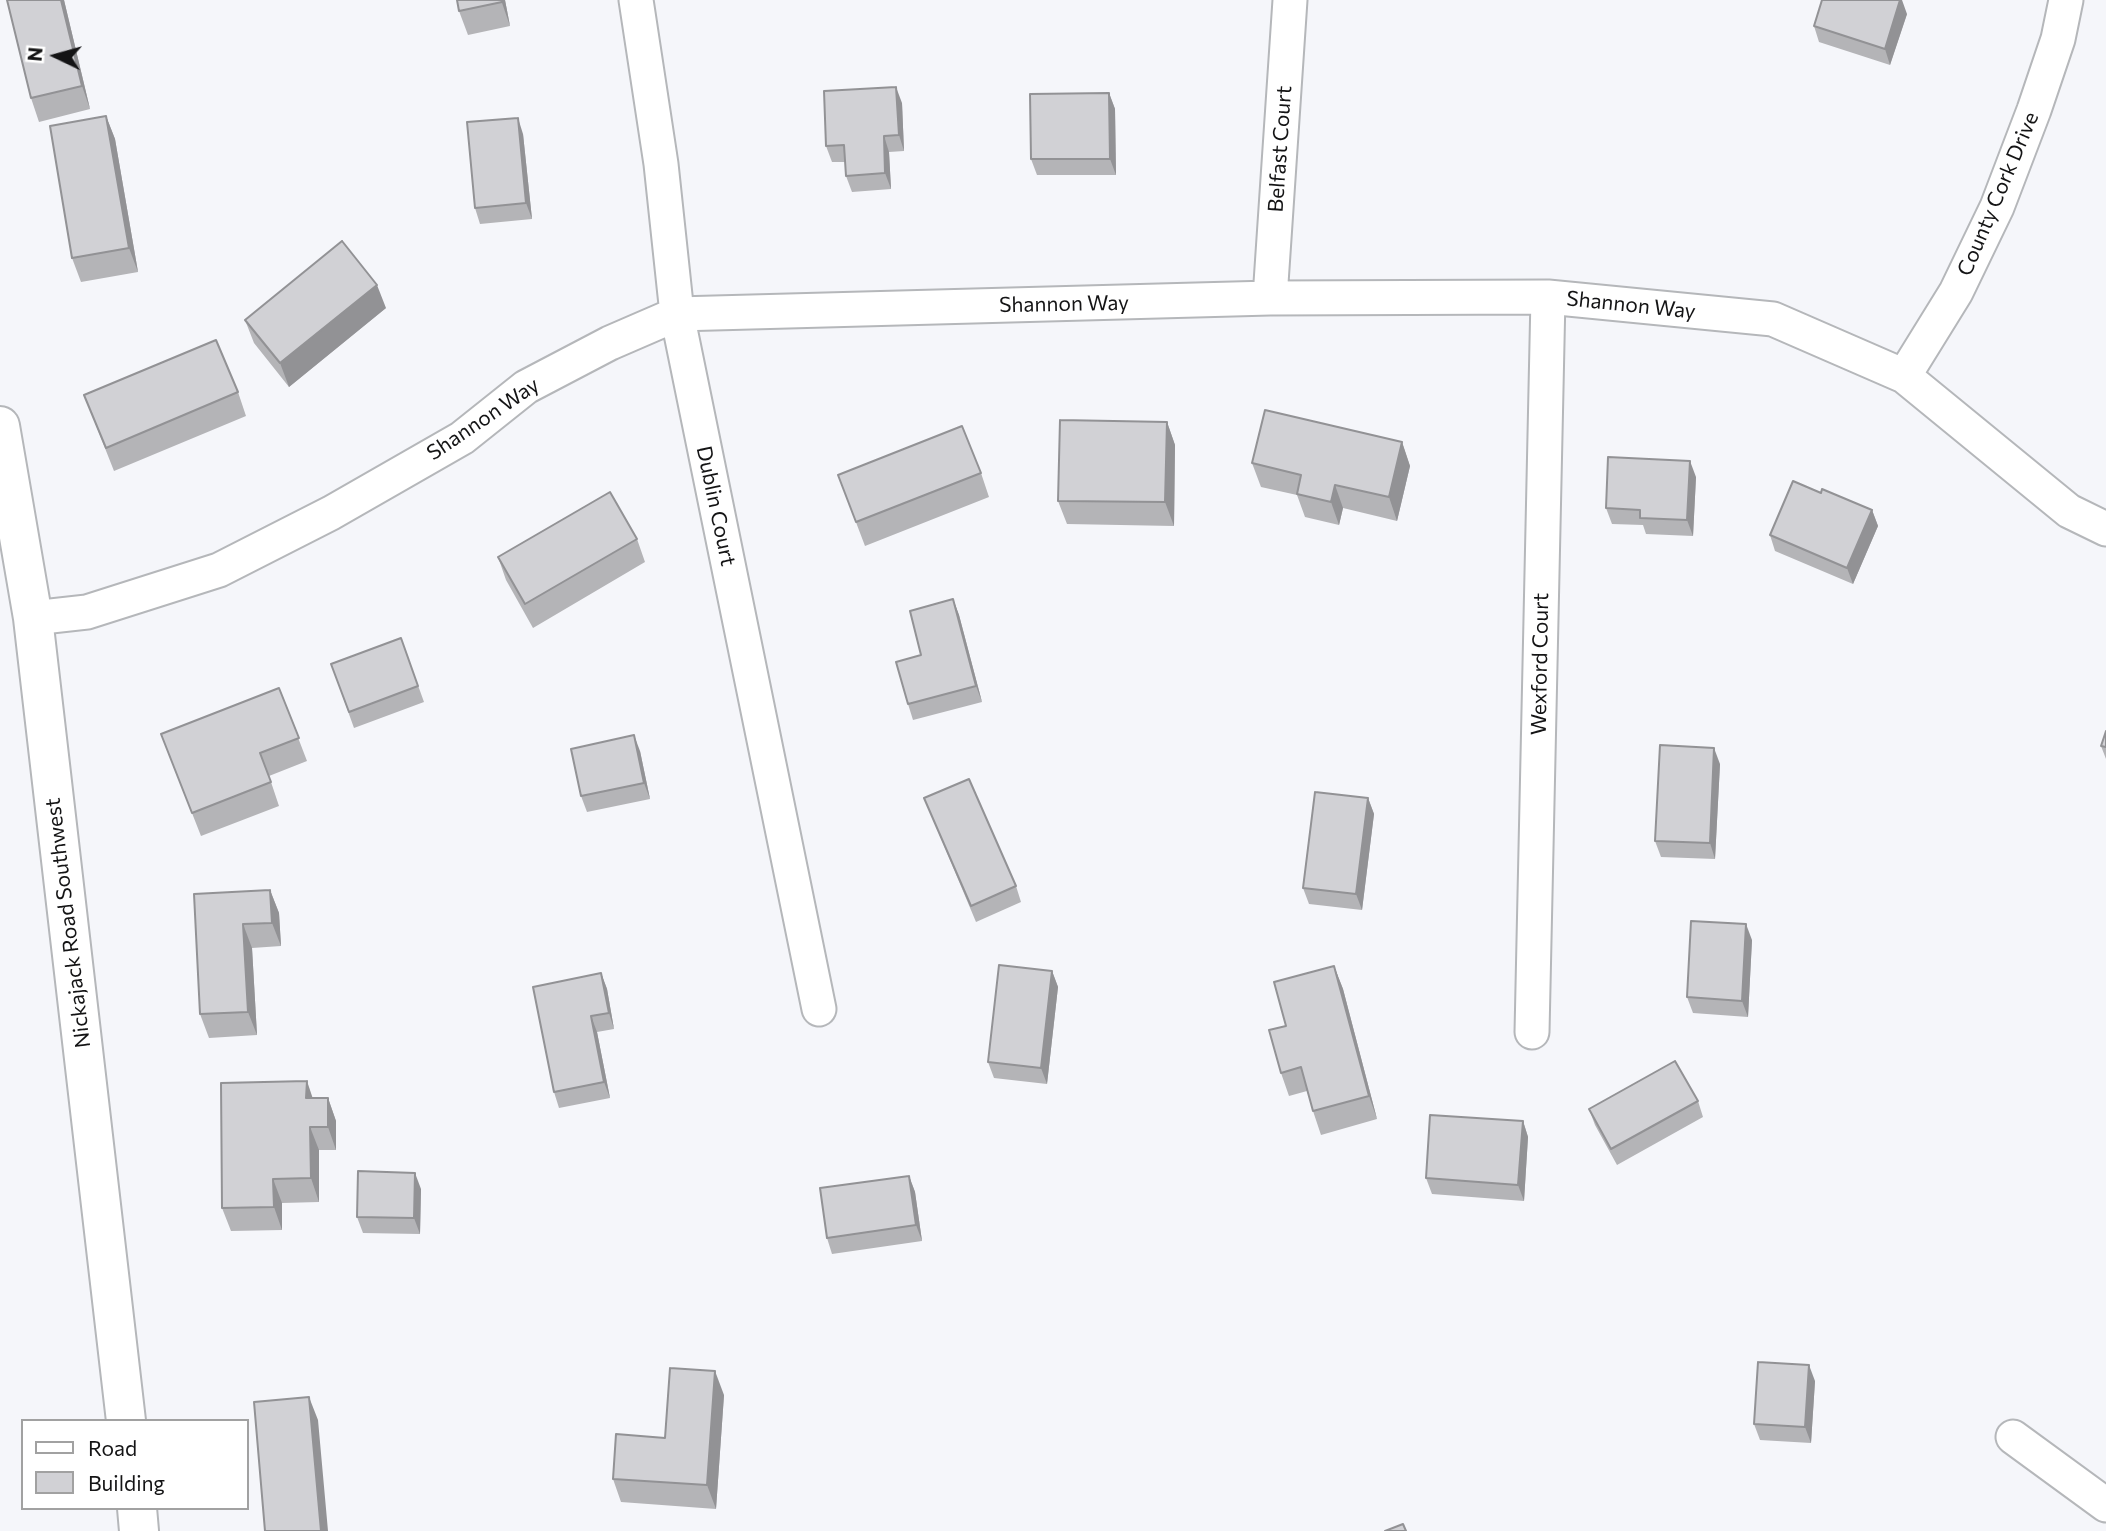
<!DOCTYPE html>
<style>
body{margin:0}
#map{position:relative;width:2106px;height:1531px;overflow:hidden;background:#f5f6fa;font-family:Commissioner,sans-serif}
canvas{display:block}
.legend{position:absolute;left:21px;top:1419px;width:228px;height:91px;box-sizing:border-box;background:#fff;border:2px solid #a1a1a1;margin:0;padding:9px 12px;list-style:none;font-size:21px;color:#141415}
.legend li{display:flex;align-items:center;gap:14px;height:35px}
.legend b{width:35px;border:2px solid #a1a1a1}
.north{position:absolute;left:21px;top:21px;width:70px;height:70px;-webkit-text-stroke:5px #fff;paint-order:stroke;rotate:275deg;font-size:19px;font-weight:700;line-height:28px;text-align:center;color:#141415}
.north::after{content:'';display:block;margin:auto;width:24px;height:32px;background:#141415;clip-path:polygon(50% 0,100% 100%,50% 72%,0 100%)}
</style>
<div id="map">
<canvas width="2106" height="1531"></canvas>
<ul class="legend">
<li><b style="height:9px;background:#fff"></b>Road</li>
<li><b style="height:19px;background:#d1d1d5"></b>Building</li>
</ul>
<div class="north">N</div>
</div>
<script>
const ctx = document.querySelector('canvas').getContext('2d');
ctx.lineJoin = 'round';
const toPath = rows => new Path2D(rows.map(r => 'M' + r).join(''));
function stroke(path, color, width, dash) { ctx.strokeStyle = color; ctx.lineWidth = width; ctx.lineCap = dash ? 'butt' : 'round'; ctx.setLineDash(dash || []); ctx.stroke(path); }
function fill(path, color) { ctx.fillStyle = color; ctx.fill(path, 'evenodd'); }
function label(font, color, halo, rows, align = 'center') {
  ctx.font = font + ' Commissioner,sans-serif'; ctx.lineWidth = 5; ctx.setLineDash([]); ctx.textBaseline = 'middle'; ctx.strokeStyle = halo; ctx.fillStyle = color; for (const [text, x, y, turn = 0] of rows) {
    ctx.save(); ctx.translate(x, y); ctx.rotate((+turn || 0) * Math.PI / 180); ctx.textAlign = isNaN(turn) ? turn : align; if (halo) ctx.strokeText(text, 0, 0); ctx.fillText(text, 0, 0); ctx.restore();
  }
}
const minor = toPath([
 [636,0,661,164,677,314,819,1009],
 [1270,298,1290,0],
 [1904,376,1956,292,1997,207,2034,110,2058,39,2066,0],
 [33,618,87,612,219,570,331,513,462,438,526,387,610,343,677,314,1270,298,1548,297,1773,319,1904,376,2069,511,2106,529],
 [1532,1032,1548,297],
 [2013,1437,2106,1505]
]);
const tertiary = toPath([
 [0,426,33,618,126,1421],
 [137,1508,139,1531]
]);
stroke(minor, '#b5b7ba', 37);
stroke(tertiary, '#b5b7ba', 42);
stroke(minor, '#fff', 33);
stroke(tertiary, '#fff', 38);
fill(toPath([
 [7,0,64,0,90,109,39,122,31,98],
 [505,0,510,26,468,35,459,11],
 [1907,14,1890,65,1819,42,1814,26],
 [1109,93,1115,109,1116,175,1037,175,1031,159],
 [902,103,904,151,889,152,891,189,852,192,846,176,845,162,832,162,826,146],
 [106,116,115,139,138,272,81,282,72,258],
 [523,134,532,219,480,224,475,208],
 [386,308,289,387,254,343,245,320],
 [238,392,246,416,114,471,84,395],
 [1167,422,1175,445,1174,526,1067,524,1058,501],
 [1402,442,1410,466,1397,521,1343,508,1339,525,1305,517,1297,495,1261,487,1252,463],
 [981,473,989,497,865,546,838,475],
 [1696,477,1693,536,1646,534,1643,525,1612,524,1606,508],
 [1821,493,1872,510,1878,526,1853,584,1775,551,1770,535],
 [637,539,645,562,533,628,506,580,498,557],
 [953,599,959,615,982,702,913,720,908,704,921,655],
 [401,638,424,702,354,728,331,664],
 [279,688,307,761,269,776,279,806,201,836,170,757],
 [2106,731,2106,759,2101,746],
 [640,751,650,799,587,812,581,796],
 [1720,764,1715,859,1661,857,1655,841],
 [924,798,1016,886,1021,902,976,922],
 [1368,798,1374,814,1362,910,1309,904,1303,888],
 [270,890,279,913,281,946,252,948,257,1035,209,1038,200,1014,194,894],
 [1752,940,1748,1017,1693,1013,1687,997],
 [1334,966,1343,989,1377,1119,1321,1135,1313,1111,1307,1091,1289,1096,1281,1073,1286,1026],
 [1052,971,1058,987,1047,1084,994,1078,988,1062],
 [601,973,607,989,614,1029,597,1032,610,1098,559,1108,554,1092],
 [313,1098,328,1098,336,1121,336,1150,319,1150,319,1202,282,1203,282,1230,231,1231,222,1208],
 [1698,1101,1703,1117,1617,1165,1595,1125,1589,1109],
 [1523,1121,1528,1137,1524,1201,1432,1194,1426,1178],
 [909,1176,915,1192,922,1241,832,1254,827,1238],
 [421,1189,420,1234,363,1233,357,1217],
 [1815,1381,1811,1443,1760,1440,1754,1424],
 [724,1395,716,1509,621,1502,613,1479,665,1438]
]), '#b4b4b7');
fill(toPath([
 [61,0,64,0,90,109,82,86],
 [501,0,505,0,510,26],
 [1900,0,1902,0,1907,14,1890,65,1885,49],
 [896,87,902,103,904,151,899,135],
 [1109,93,1115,109,1116,175,1110,159],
 [106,116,115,139,138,272,129,248],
 [518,118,523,134,532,219,526,203],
 [884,136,889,152,891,189,885,173],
 [377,285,386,308,289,387,280,363],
 [1167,422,1175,445,1174,526,1165,502],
 [1402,442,1410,466,1397,521,1389,497],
 [1690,461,1696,477,1693,536,1687,520],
 [1335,485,1343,508,1339,525,1331,502],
 [1872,510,1878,526,1853,584,1847,568],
 [953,599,959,615,982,702,976,686],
 [634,735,640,751,650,799,644,783],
 [1714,748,1720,764,1715,859,1710,843],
 [1368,798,1374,814,1362,910,1356,894],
 [270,890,279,913,281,946,272,923],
 [243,924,252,948,257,1035,248,1012],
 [1746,924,1752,940,1748,1017,1742,1001],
 [1334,966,1343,989,1377,1119,1369,1096],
 [1052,971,1058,987,1047,1084,1041,1068],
 [601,973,607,989,614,1029,609,1013],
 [591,1016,597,1032,610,1098,604,1082],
 [307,1081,315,1105,306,1098],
 [328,1098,336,1121,336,1150,328,1127],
 [1523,1121,1528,1137,1524,1201,1518,1185],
 [310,1127,319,1150,319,1202,311,1178],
 [415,1173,421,1189,420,1234,414,1218],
 [909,1176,915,1192,922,1241,916,1225],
 [273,1179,282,1203,282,1230,274,1207],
 [1809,1365,1815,1381,1811,1443,1805,1427],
 [715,1371,724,1395,716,1509,707,1485],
 [309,1397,318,1420,328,1531,321,1531]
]), '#929295');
const building = toPath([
 [7,0,61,0,82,86,31,98,7,0],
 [457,0,501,0,502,2,459,11,457,0],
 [1822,0,1900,0,1885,49,1814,26,1822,0],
 [896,87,899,135,884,136,885,173,846,176,844,145,826,146,824,91,896,87],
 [1109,93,1110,159,1031,159,1030,94,1109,93],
 [106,116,129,248,72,258,50,126,106,116],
 [518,118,526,203,475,208,467,122,518,118],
 [342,241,377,285,280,363,245,320,342,241],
 [216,340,238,392,106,448,84,395,216,340],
 [1265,410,1402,442,1389,497,1335,485,1331,502,1297,494,1301,475,1252,463,1265,410],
 [1060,420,1167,422,1165,502,1058,501,1060,420],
 [962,426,981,473,856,522,838,475,962,426],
 [1608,457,1690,461,1687,520,1640,518,1640,510,1606,508,1608,457],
 [1793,481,1821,493,1822,489,1872,510,1847,568,1770,535,1793,481],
 [610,492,637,539,525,604,498,557,610,492],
 [953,599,976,686,908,704,896,662,921,655,910,611,953,599],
 [401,638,418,686,349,712,331,664,401,638],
 [279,688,299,738,260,753,271,782,192,813,161,734,279,688],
 [2106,731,2106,747,2101,746,2106,731],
 [634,735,644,783,581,796,571,749,634,735],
 [1660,745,1714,748,1710,843,1655,841,1660,745],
 [969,779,1016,886,971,906,924,798,969,779],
 [1315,792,1368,798,1356,894,1303,888,1315,792],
 [270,890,272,923,243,924,248,1012,200,1014,194,894,270,890],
 [1691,921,1746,924,1742,1001,1687,997,1691,921],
 [999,965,1052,971,1041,1068,988,1062,999,965],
 [1334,966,1369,1096,1313,1111,1301,1067,1281,1073,1269,1030,1286,1026,1274,982,1334,966],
 [601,973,609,1013,591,1016,604,1082,554,1092,533,987,601,973],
 [1675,1061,1698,1101,1611,1149,1589,1109,1675,1061],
 [307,1081,306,1098,328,1098,328,1127,310,1127,311,1178,273,1179,274,1207,222,1208,221,1083,307,1081],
 [1430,1115,1523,1121,1518,1185,1426,1178,1430,1115],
 [358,1171,415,1173,414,1218,357,1217,358,1171],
 [909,1176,916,1225,827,1238,820,1188,909,1176],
 [1758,1362,1809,1365,1805,1427,1754,1424,1758,1362],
 [670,1368,715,1371,707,1485,613,1479,616,1434,665,1438,670,1368],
 [309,1397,321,1531,265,1531,254,1402,309,1397],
 [1403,1524,1406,1531,1385,1531,1403,1524]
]);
fill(building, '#d1d1d5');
stroke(building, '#929295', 2);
label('21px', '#141415', '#fff', [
 ["Belfast Court",1280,149,-86],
 ["County Cork Drive",1998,194,-67],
 ["Shannon Way",1064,304,-1],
 ["Shannon Way",1631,305,6],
 ["Shannon Way",483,419,-34],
 ["Dublin Court",716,506,78],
 ["Wexford Court",1540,664,-89],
 ["Nickajack Road Southwest",68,923,-97]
]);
</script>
